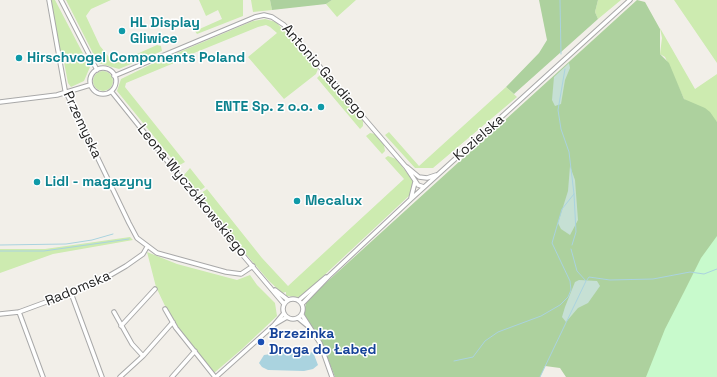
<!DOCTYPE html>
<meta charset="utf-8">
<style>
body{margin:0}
canvas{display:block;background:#f2efe9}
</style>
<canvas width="717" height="377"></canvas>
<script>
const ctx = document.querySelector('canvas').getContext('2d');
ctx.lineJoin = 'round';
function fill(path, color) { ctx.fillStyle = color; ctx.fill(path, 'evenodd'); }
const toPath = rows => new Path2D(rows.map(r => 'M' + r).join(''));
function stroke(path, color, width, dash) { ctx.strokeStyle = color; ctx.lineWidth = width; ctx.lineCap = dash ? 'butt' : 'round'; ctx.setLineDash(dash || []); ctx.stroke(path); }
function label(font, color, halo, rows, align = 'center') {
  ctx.font = font + ' "Space Grotesk",sans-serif'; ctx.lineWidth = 3; ctx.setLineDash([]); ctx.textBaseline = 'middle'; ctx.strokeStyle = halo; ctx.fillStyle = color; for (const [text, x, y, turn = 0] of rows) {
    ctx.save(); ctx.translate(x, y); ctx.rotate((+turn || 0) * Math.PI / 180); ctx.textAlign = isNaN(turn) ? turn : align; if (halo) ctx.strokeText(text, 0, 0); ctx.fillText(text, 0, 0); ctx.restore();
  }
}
fill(toPath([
 [50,0,55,0,90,67,84,81,71,87,68,83,64,62,60,55],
 [66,0,111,0,91,9,86,16,100,46,109,57,119,62,157,45,161,46,162,51,119,69,98,63],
 [199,0,243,0,243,16,197,34,195,31,222,19,218,10,206,16],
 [251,0,270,0,272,10,253,12],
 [332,0,356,0,337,17,326,4],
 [598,0,621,0,598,19,595,12],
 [674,0,717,0,717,63],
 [265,19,276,22,318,69,316,74,284,99,248,57,277,33,270,27,266,25,258,27,177,60,177,53,253,21],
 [660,28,695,89,717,74,717,122,684,99,665,57,660,54,662,38],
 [166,57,174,63,126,83,125,87,185,162,178,166,117,91,121,79],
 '93 81a10 10 0 1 1 20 0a10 10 0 1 1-20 0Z',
 [320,75,323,75,363,121,363,126,360,129,317,78],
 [506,87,517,97,433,168,415,168,385,135,389,132,419,166],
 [370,133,375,134,384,145,385,151,382,154,366,136],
 [388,156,396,159,412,179,414,183,412,193,302,296,298,297,286,296,286,292,282,293,269,281,232,238,214,212,207,208,198,195,207,189,262,258,288,286,404,179,385,158],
 [190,168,205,187,198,192,184,175],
 [130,237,133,240,53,254,0,273,0,249,45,249],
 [147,252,177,264,237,280,250,275,257,285,275,303,277,316,242,349,214,373,178,328,166,308,156,287]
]), '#cdebb0');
fill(toPath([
 [270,0,332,0,326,4,272,10],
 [539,0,598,0,595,12,598,19,514,94,506,87,539,53,547,40],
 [637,0,645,2,660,29,660,54,669,63,684,99,705,108,710,112,717,122,717,377,566,377,560,368,545,366,540,377,335,377,321,341,305,317,305,307,307,300]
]), '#add19e');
fill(toPath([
 [569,63,570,68,565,80,561,104,555,106,552,100,554,77],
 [570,166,575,180,578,220,570,235,561,229,558,223,568,191],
 [579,280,597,281,600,286,588,303,578,308,566,322,562,317,565,307,575,282]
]), '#c6e0d4');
fill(toPath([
 [717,236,717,377,646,377,665,329,684,292,701,258]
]), '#c8facc');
fill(toPath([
 [285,352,305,354,313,352,318,365,313,369,304,371,268,370,262,367,259,363,264,355]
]), '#aad3df');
stroke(toPath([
 [560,0,561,54],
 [565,69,558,110,561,129,569,152,574,194,576,232,572,245],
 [0,245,66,244,92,240,113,234],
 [0,251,44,251,129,239],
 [587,280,589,277,610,280,653,279,690,272,704,274,717,269],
 [454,361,473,357,485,341,498,332,541,316,560,305,568,297,571,290,570,281,552,243,562,209,574,194],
 [540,377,586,281,577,271,571,249]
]), '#aad3df', 1);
const minor = toPath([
 [49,0,65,90,129,223,137,238,157,253,226,272,241,274,253,266],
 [61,0,97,70],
 '90 81a13 13 0 1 1 26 0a13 13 0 1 1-26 0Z',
 [114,76,255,17,264,15,272,17,284,25,406,167,418,185,424,187],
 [111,91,241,253,284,304],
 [0,102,57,95,90,85],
 [407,167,419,177,427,178,436,175],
 [411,198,415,182],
 [275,290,288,300],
 [71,293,102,377],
 '283 309a10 10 0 1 1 20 0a10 10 0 1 1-20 0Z',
 [299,300,326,277],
 [302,304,329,276,411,199,630,0],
 [165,309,176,328,215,377],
 [19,312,43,377],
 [114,312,132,344,143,356],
 [0,314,19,312,95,284,126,266,143,254,147,247],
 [302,315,320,343,332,377],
 [298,318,309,327],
 [275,324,287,317],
 [121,326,155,289],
 [120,377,143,356,173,322],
 [172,377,195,351],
 [216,377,274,325,284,313]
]);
stroke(minor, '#a9a9a9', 5.5);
stroke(minor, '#fff', 3.5);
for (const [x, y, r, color] of [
 [122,31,4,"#0f9aa8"],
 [19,58,4,"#0f9aa8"],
 [321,107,4,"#0f9aa8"],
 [37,182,4,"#0f9aa8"],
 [297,201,4,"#0f9aa8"],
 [261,342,4,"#1a4fb4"]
]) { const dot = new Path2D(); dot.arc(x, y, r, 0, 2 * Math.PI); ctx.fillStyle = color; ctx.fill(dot); stroke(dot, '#fff', 1.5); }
label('bold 14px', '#0d838f', '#fff', [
 ["HL Display",130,23],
 ["Gliwice",130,39],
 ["Hirschvogel Components Poland",27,58],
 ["ENTE Sp. z o.o.",313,107,"right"],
 ["Lidl - magazyny",45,182],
 ["Mecalux",305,201]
], 'left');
label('14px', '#222', '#fff', [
 ["Antonio Gaudiego",324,72,49],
 ["Przemyska",82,125,65],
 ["Kozielska",479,138,-41],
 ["Leona Wyczółkowskiego",192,191,51],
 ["Radomska",78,289,-23]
]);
label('bold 14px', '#164399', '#fff', [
 ["Brzezinka",269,334],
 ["Droga do Łabęd",269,350]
], 'left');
</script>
